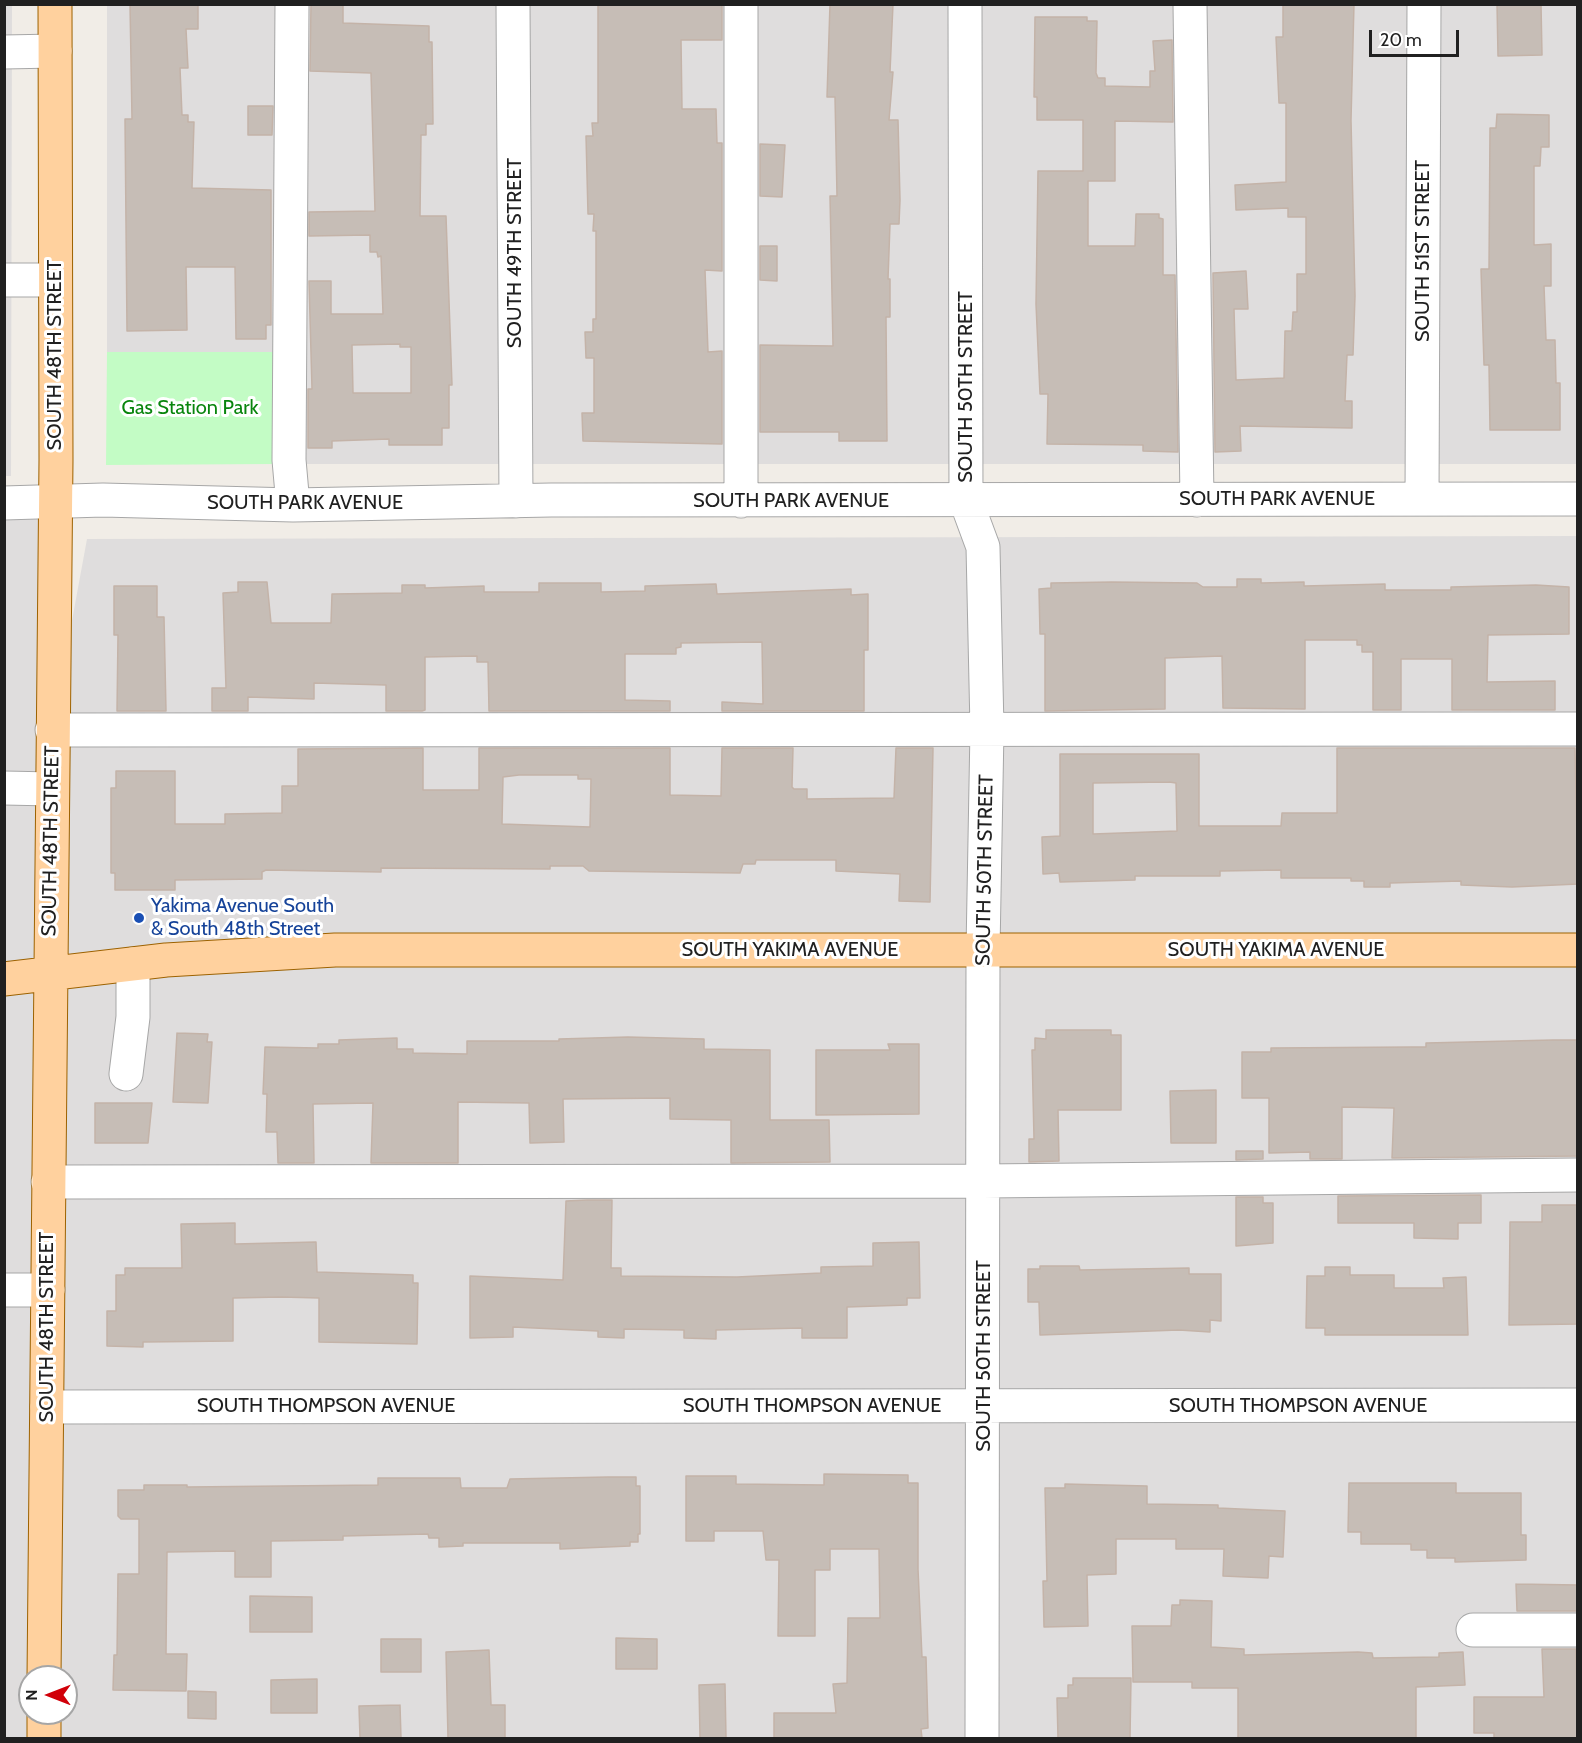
<!DOCTYPE html>
<style>
body{margin:0}
#map{position:relative;width:1582px;height:1743px;overflow:hidden;background:#f1ede7;font-family:Cabin,sans-serif}
canvas{display:block}
.frame{position:absolute;inset:0;border:6px solid #202020;pointer-events:none}
.north{position:absolute;left:18px;top:1665px;width:60px;height:60px;box-sizing:border-box;background:#fff;border:2px solid #a6a6a6;border-radius:50%;rotate:270deg;font-size:16px;font-weight:700;line-height:24px;text-align:center;color:#202020}
.north::after{content:'';display:block;margin:auto;width:21px;height:27px;background:#d10009;clip-path:polygon(50% 0,100% 100%,50% 72%,0 100%)}
.scale{position:absolute;left:1369px;top:30px;width:90px;height:27px;box-sizing:border-box;border:3px solid #202020;border-top:0;padding-left:8px;font-size:18px;line-height:21px;white-space:nowrap;color:#202020;-webkit-text-stroke:4px #fff;paint-order:stroke}
</style>
<div id="map">
<canvas width="1582" height="1743"></canvas>
<div class="frame"></div>
<div class="north">N</div>
<div class="scale">20 m</div>
</div>
<script>
const ctx = document.querySelector('canvas').getContext('2d');
ctx.lineJoin = 'round';
function fill(path, color) { ctx.fillStyle = color; ctx.fill(path, 'evenodd'); }
const toPath = rows => new Path2D(rows.map(r => 'M' + r).join(''));
function stroke(path, color, width, dash) { ctx.strokeStyle = color; ctx.lineWidth = width; ctx.lineCap = dash ? 'butt' : 'round'; ctx.setLineDash(dash || []); ctx.stroke(path); }
function label(font, color, halo, rows, align = 'center') {
  ctx.font = font + ' Cabin,sans-serif'; ctx.lineWidth = 6; ctx.setLineDash([]); ctx.textBaseline = 'middle'; ctx.strokeStyle = halo; ctx.fillStyle = color; for (const [text, x, y, turn = 0] of rows) {
    ctx.save(); ctx.translate(x, y); ctx.rotate((+turn || 0) * Math.PI / 180); ctx.textAlign = isNaN(turn) ? turn : align; if (halo) ctx.strokeText(text, 0, 0); ctx.fillText(text, 0, 0); ctx.restore();
  }
}
fill(toPath([
 [12,4,11,476,5,476,4,5],
 [107,5,1577,5,1577,464,274,464,107,352],
 [4,503,55,503,53,724,87,539,1577,536,1577,1738,5,1738],
 [30,1677,66,1677,66,1713,30,1713]
]), '#dfdddd');
fill(toPath([
 [107,352,274,352,274,464,106,465]
]), '#c3fcc5');
const building = toPath([
 [130,4,198,4,198,29,186,29,188,68,180,68,182,115,188,115,188,122,194,122,192,188,271,190,271,325,266,325,266,339,236,339,235,267,186,267,187,330,127,331,125,119,132,119,130,4],
 [311,4,343,4,343,23,429,26,429,42,432,42,433,124,426,124,426,135,421,135,420,216,446,216,452,385,449,385,449,428,442,428,442,445,389,445,389,439,332,441,332,448,308,448,308,389,312,389,309,281,331,281,331,314,383,314,381,256,378,257,377,252,370,252,370,235,309,236,309,212,375,211,371,73,310,71,311,4],
 [400,344,400,347,411,347,411,393,353,393,352,345,400,344],
 [598,4,722,4,722,40,681,40,682,109,716,109,717,143,722,143,722,271,705,270,708,352,722,351,722,444,583,441,582,413,594,413,594,358,586,358,585,332,593,332,593,319,596,319,596,231,593,231,594,214,588,214,586,136,593,136,592,123,598,123,598,4],
 [830,4,893,4,890,72,893,72,889,120,898,120,900,200,899,224,890,224,888,279,890,279,890,317,886,317,887,441,839,441,839,432,760,432,760,345,833,346,830,196,837,196,835,97,827,97,830,4],
 [1283,4,1354,4,1351,120,1355,296,1353,355,1347,355,1345,401,1352,401,1352,428,1240,426,1241,451,1215,452,1213,273,1246,271,1248,309,1234,309,1236,380,1284,378,1285,331,1292,331,1293,312,1297,312,1297,274,1306,274,1306,217,1288,217,1288,208,1236,210,1235,185,1286,182,1286,103,1279,103,1276,37,1283,37,1283,4],
 [1497,4,1541,4,1542,55,1498,56,1497,4],
 [1035,17,1087,17,1087,21,1097,21,1096,73,1098,78,1105,78,1105,86,1150,87,1150,71,1155,71,1153,41,1172,40,1173,122,1115,121,1115,181,1088,181,1088,246,1135,246,1136,214,1159,214,1159,218,1163,219,1163,275,1175,275,1178,452,1143,451,1143,445,1047,444,1048,394,1040,394,1036,304,1038,171,1083,171,1083,120,1037,120,1037,97,1034,97,1035,17],
 [248,106,273,106,272,135,248,135,248,106],
 [1497,114,1549,115,1549,147,1541,147,1540,166,1534,166,1534,245,1551,244,1551,286,1544,286,1546,340,1555,340,1556,383,1560,383,1560,430,1490,430,1489,365,1484,365,1481,269,1489,269,1490,128,1496,128,1497,114],
 [760,144,785,145,782,197,760,196,760,144],
 [760,246,777,246,777,281,760,280,760,246],
 [1237,579,1261,579,1261,583,1304,582,1304,586,1385,584,1385,590,1451,590,1451,587,1536,585,1569,587,1569,634,1488,635,1487,682,1555,681,1555,710,1452,710,1452,659,1401,659,1401,710,1373,710,1373,652,1362,652,1362,645,1357,645,1357,640,1305,640,1305,709,1223,708,1222,656,1165,658,1165,709,1045,711,1045,634,1040,634,1039,589,1051,588,1051,583,1112,582,1197,583,1203,587,1237,587,1237,579],
 [238,582,267,582,271,623,331,623,332,594,402,593,402,585,425,585,425,588,484,586,484,592,539,592,539,583,601,583,601,592,645,591,645,586,716,584,717,594,851,589,851,595,868,594,868,650,864,650,864,711,722,711,722,702,763,704,762,642,681,643,681,647,676,648,676,654,625,654,625,700,670,701,670,711,489,711,488,662,477,662,477,656,425,657,425,710,422,711,386,711,386,685,314,683,314,699,248,697,248,711,212,711,212,688,226,688,223,593,238,592,238,582],
 [114,586,157,586,157,617,164,617,166,711,117,711,118,635,114,635,114,586],
 [423,748,423,790,479,790,479,748,670,748,670,795,721,796,722,748,793,748,792,787,794,789,807,789,807,799,894,798,896,748,933,748,930,902,899,901,900,874,836,871,836,860,756,860,755,864,743,864,740,873,589,871,583,866,550,866,550,869,381,868,381,872,266,870,262,872,262,879,175,880,175,890,115,890,115,873,111,873,111,788,116,788,116,771,175,771,175,824,225,824,225,814,282,813,282,786,298,786,298,749,423,748],
 [519,775,578,775,578,779,591,779,590,827,502,824,503,777,519,775],
 [1337,748,1575,748,1578,884,1512,887,1461,885,1461,881,1390,883,1390,887,1364,887,1364,881,1351,881,1351,878,1281,878,1281,870,1220,871,1220,876,1135,876,1135,880,1060,882,1059,873,1043,874,1042,837,1060,836,1060,754,1199,754,1199,826,1281,826,1282,813,1337,813,1337,748],
 [1169,782,1176,783,1177,831,1093,834,1093,783,1169,782],
 [1046,1030,1111,1030,1111,1035,1121,1035,1121,1110,1058,1110,1059,1161,1029,1162,1029,1139,1034,1139,1032,1050,1035,1050,1035,1038,1046,1039,1046,1030],
 [177,1033,208,1034,207,1042,212,1042,208,1103,173,1102,177,1033],
 [628,1037,704,1039,704,1049,770,1050,770,1120,829,1120,830,1162,731,1163,731,1120,670,1119,670,1098,563,1099,564,1142,530,1143,529,1103,458,1102,458,1163,371,1163,373,1103,313,1104,314,1163,278,1163,277,1132,266,1132,267,1094,263,1094,265,1047,318,1048,318,1044,339,1044,339,1040,397,1038,397,1049,413,1049,413,1053,467,1054,467,1041,559,1041,559,1039,628,1037],
 [1553,1040,1578,1040,1577,1156,1392,1158,1394,1108,1342,1107,1342,1159,1310,1159,1310,1152,1269,1153,1269,1098,1242,1098,1242,1052,1271,1052,1271,1048,1412,1047,1426,1047,1426,1043,1553,1040],
 [888,1044,919,1044,919,1114,816,1115,816,1050,890,1050,888,1044],
 [1216,1090,1216,1143,1171,1143,1170,1091,1216,1090],
 [95,1103,152,1103,148,1143,95,1143,95,1103],
 [1236,1151,1263,1151,1263,1159,1236,1160,1236,1151],
 [1481,1195,1481,1223,1458,1223,1458,1239,1414,1238,1414,1223,1338,1223,1338,1196,1481,1195],
 [1236,1197,1263,1197,1263,1203,1273,1203,1273,1243,1236,1246,1236,1197],
 [587,1200,612,1200,611,1268,621,1268,621,1276,737,1277,821,1273,821,1267,873,1266,873,1243,919,1242,920,1298,907,1298,907,1305,847,1307,847,1338,802,1338,802,1328,716,1330,716,1339,684,1338,684,1330,624,1329,624,1338,598,1337,598,1331,513,1327,513,1337,470,1338,470,1276,563,1280,566,1201,587,1200],
 [1542,1205,1578,1205,1578,1324,1509,1325,1510,1222,1542,1222,1542,1205],
 [235,1223,235,1244,316,1242,317,1272,413,1275,413,1283,418,1283,417,1344,319,1342,319,1298,281,1297,233,1298,233,1341,143,1342,143,1347,107,1346,107,1311,116,1311,116,1275,125,1275,125,1268,182,1268,181,1224,235,1223],
 [1040,1266,1079,1266,1080,1270,1189,1268,1189,1274,1221,1274,1221,1321,1210,1320,1210,1332,1179,1330,1040,1335,1039,1302,1028,1302,1028,1269,1040,1269,1040,1266],
 [1325,1267,1350,1267,1350,1275,1394,1275,1394,1288,1444,1288,1443,1278,1466,1277,1468,1335,1325,1335,1325,1328,1306,1328,1307,1276,1325,1276,1325,1267],
 [824,1474,908,1475,908,1483,918,1483,918,1569,922,1657,926,1657,928,1728,921,1729,922,1738,774,1738,774,1713,836,1713,833,1684,847,1683,848,1618,880,1618,879,1549,830,1549,830,1570,815,1570,815,1636,778,1636,779,1560,766,1560,763,1531,714,1531,714,1541,686,1541,686,1476,736,1476,736,1484,824,1485,824,1474],
 [608,1477,636,1477,636,1486,640,1486,640,1534,638,1534,638,1542,630,1542,630,1546,560,1549,560,1543,463,1543,463,1546,439,1547,439,1538,429,1538,428,1534,343,1536,343,1540,271,1541,271,1577,235,1577,235,1551,167,1552,166,1654,187,1654,186,1691,113,1690,114,1655,117,1655,118,1574,139,1574,139,1519,121,1519,118,1516,118,1490,144,1490,144,1485,187,1485,187,1487,378,1485,378,1478,460,1478,461,1488,507,1488,510,1479,608,1477],
 [1349,1483,1456,1483,1456,1493,1521,1493,1521,1535,1526,1535,1526,1560,1455,1562,1455,1558,1427,1558,1427,1550,1411,1550,1411,1544,1361,1544,1361,1532,1348,1532,1349,1483],
 [1065,1484,1147,1486,1147,1504,1218,1505,1218,1508,1285,1511,1283,1557,1269,1556,1268,1578,1223,1576,1224,1549,1176,1549,1176,1539,1116,1539,1116,1574,1087,1575,1088,1626,1044,1627,1043,1581,1047,1581,1045,1488,1065,1488,1065,1484],
 [1516,1584,1578,1585,1578,1611,1517,1611,1516,1584],
 [250,1596,312,1597,312,1632,250,1632,250,1596],
 [1180,1600,1212,1601,1211,1647,1244,1649,1244,1655,1358,1652,1372,1653,1373,1658,1439,1657,1439,1653,1463,1652,1465,1685,1416,1687,1416,1738,1238,1738,1238,1688,1192,1688,1192,1682,1133,1682,1132,1626,1171,1626,1172,1605,1180,1605,1180,1600],
 [616,1638,657,1639,657,1669,616,1669,616,1638],
 [381,1639,421,1639,421,1672,381,1672,381,1639],
 [1542,1649,1576,1649,1578,1738,1494,1738,1494,1733,1474,1733,1474,1697,1544,1697,1542,1649],
 [489,1650,491,1705,505,1705,505,1738,448,1738,446,1652,489,1650],
 [1073,1678,1131,1678,1130,1738,1058,1738,1057,1698,1068,1698,1068,1685,1073,1685,1073,1678],
 [317,1679,317,1713,271,1713,271,1680,317,1679],
 [725,1684,726,1738,700,1738,699,1685,725,1684],
 [188,1691,216,1692,216,1719,188,1718,188,1691],
 [400,1705,401,1738,360,1738,359,1706,400,1705]
]);
fill(building, '#c6bdb6');
stroke(building, '#c4b3a8', 1.5);
const minor = toPath([
 [292,4,289,460,293,505],
 [513,4,516,501],
 [741,4,741,501],
 [965,4,966,501,983,547,987,729,983,950,982,1738],
 [1190,4,1197,500],
 [4,52,55,51],
 [4,280,55,280],
 [1422,498,1424,4],
 [4,503,103,500,293,505,551,500,1578,499],
 [52,730,1578,729],
 [4,788,52,789],
 [126,1074,133,1017,133,964],
 [48,1182,983,1181,1578,1175],
 [4,1290,48,1290],
 [47,1407,1578,1405],
 [1473,1630,1578,1630]
]);
const major = toPath([
 [4,979,166,960,335,950,1578,950],
 [44,1677,56,460,55,4],
 [44,1738,44,1713]
]);
stroke(minor, '#a7a7a7', 35);
stroke(major, '#9d6200', 35);
stroke(minor, '#fff', 33);
stroke(major, '#ffd19e', 33);
for (const [x, y, r, color] of [
 [139,918,6,"#1a4fb4"]
]) { const dot = new Path2D(); dot.arc(x, y, r, 0, 2 * Math.PI); ctx.fillStyle = color; ctx.fill(dot); stroke(dot, '#fff', 2); }
label('20px', '#202020', '#fff', [
 ["SOUTH 51ST STREET",1423,251,-90],
 ["SOUTH 49TH STREET",515,253,-90],
 ["SOUTH 48TH STREET",55,355,-90],
 ["SOUTH 50TH STREET",966,387,-90],
 ["SOUTH PARK AVENUE",1277,499],
 ["SOUTH PARK AVENUE",791,501],
 ["SOUTH PARK AVENUE",305,503],
 ["SOUTH 48TH STREET",51,841,-89],
 ["SOUTH 50TH STREET",985,870,-89],
 ["SOUTH YAKIMA AVENUE",790,950],
 ["SOUTH YAKIMA AVENUE",1276,950],
 ["SOUTH 48TH STREET",47,1327,-90],
 ["SOUTH 50TH STREET",984,1356,-90],
 ["SOUTH THOMPSON AVENUE",326,1406],
 ["SOUTH THOMPSON AVENUE",812,1406],
 ["SOUTH THOMPSON AVENUE",1298,1406]
]);
label('20px', '#08850d', '#fff', [
 ["Gas Station Park",190,408]
]);
label('20px', '#164399', '#fff', [
 ["Yakima Avenue South",151,906],
 ["& South 48th Street",151,929]
], 'left');
</script>
